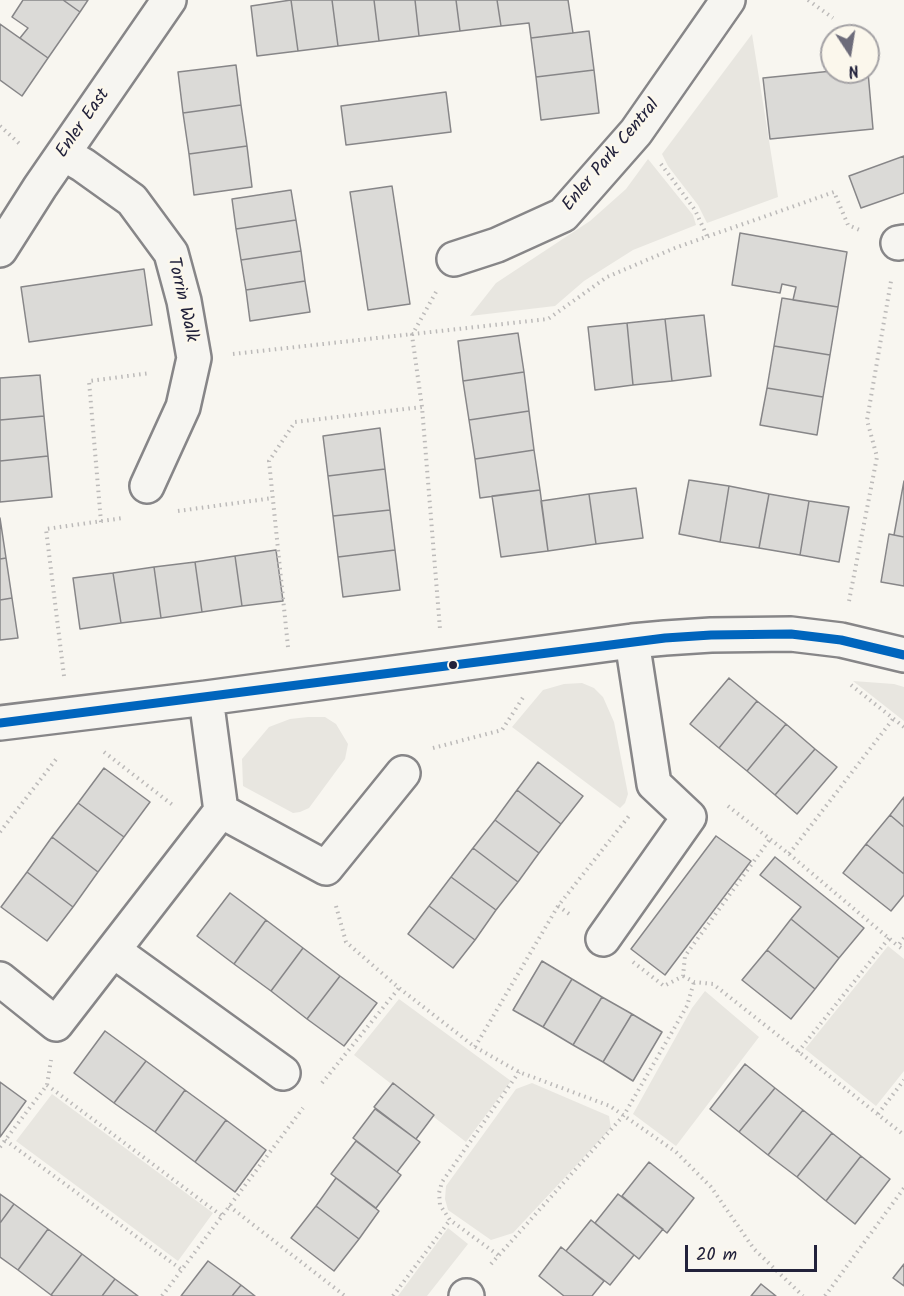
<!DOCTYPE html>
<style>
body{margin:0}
#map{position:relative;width:904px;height:1296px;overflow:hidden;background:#f8f6f0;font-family:Kalam,sans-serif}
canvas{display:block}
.north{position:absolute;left:820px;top:24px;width:60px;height:60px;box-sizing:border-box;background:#fbf7ec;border:2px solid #a4a2a5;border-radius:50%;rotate:168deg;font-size:16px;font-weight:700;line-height:24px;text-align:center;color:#22223b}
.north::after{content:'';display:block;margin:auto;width:21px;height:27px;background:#6d6c7a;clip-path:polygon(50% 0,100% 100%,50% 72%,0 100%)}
.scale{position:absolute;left:685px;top:1245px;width:132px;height:27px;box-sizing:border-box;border:3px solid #22223b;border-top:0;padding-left:8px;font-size:18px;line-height:21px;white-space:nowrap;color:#22223b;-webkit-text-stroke:4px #fbf7ec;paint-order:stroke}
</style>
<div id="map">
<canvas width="904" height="1296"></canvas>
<div class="north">N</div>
<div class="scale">20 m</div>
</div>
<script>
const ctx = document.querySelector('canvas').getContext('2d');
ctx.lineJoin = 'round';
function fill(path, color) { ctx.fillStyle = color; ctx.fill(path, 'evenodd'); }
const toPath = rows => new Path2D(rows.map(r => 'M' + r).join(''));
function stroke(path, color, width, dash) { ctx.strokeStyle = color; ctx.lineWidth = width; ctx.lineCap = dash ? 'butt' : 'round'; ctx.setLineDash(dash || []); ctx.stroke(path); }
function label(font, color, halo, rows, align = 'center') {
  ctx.font = font + ' Kalam,sans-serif'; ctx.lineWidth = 5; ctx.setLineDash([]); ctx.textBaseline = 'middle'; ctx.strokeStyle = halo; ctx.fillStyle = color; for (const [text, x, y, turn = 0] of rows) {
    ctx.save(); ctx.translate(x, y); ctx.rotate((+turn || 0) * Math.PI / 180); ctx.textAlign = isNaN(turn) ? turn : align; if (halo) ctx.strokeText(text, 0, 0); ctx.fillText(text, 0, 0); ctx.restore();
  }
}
fill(toPath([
 [752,34,778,197,707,223,698,205,668,166,662,154],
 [648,159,693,215,696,225,633,250,584,281,555,306,470,316,496,283,590,221,626,189],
 [853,681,894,684,904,687,904,721],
 [582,683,594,688,603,697,614,722,628,794,625,803,620,808,512,727,543,690,564,684],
 [308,717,325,717,336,724,348,744,345,759,309,808,300,812,293,813,243,786,242,759,269,727,290,719],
 [888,946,904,959,904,1071,876,1106,805,1049],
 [705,991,759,1037,676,1146,633,1114,692,1008],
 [399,999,511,1081,466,1142,354,1055],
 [532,1083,609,1116,611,1128,513,1233,491,1240,448,1210,445,1199,446,1186,516,1089],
 [52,1094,213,1213,178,1261,16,1141],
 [448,1228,468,1244,427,1296,398,1296]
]), '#e8e6e0');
const building = toPath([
 [23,0,63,0,80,12,48,58,20,38,28,28,12,17,23,0],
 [63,0,88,0,80,12,63,0],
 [291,0,298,51,257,56,251,6,291,0],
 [291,0,332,0,338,46,298,51,291,0],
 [332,0,374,0,379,41,338,46,332,0],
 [374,0,415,0,419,36,379,41,374,0],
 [415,0,456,0,460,31,419,36,415,0],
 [456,0,497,0,501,26,460,31,456,0],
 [497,0,568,0,573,33,531,38,529,23,501,26,497,0],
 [0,24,48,58,22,96,0,80,0,24],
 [589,31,594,70,536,77,531,38,589,31],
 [236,65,241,105,183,113,178,72,236,65],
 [594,70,599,113,541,120,536,77,594,70],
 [832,71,868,72,873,129,770,139,763,78,832,71],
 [446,92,451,132,346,145,341,106,446,92],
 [241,105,247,146,189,154,183,113,241,105],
 [247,146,252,187,194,195,189,154,247,146],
 [904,156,904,193,861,208,849,176,904,156],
 [392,186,410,304,368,310,350,192,392,186],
 [291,190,296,220,236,229,232,199,291,190],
 [296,220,301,251,241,260,236,229,296,220],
 [740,233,847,252,838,307,793,300,796,287,782,284,780,293,732,285,740,233],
 [301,251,305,281,246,290,241,260,301,251],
 [144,269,152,325,29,342,21,287,144,269],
 [305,281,310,312,250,321,246,290,305,281],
 [782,298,838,307,830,355,774,346,782,298],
 [704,315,711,376,672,381,665,319,704,315],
 [665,319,672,381,633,385,627,323,665,319],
 [627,323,633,385,595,390,588,327,627,323],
 [518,333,524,372,463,381,458,341,518,333],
 [774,346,830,355,823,397,767,388,774,346],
 [524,372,529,411,469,420,463,381,524,372],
 [40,375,44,416,0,420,0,378,40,375],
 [767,388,823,397,817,435,760,425,767,388],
 [529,411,534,450,475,459,469,420,529,411],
 [44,416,48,456,0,461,0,420,44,416],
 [380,428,385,469,328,476,323,436,380,428],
 [534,450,540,490,480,498,475,459,534,450],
 [48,456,52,497,0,502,0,461,48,456],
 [385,469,390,510,333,516,328,476,385,469],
 [689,480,729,486,720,542,679,534,689,480],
 [904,481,904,537,894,535,904,481],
 [729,486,769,494,759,548,720,542,729,486],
 [636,488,643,538,596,544,589,494,636,488],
 [540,490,548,551,501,557,492,496,540,490],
 [589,494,596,544,548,551,541,501,589,494],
 [769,494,809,501,800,555,759,548,769,494],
 [809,501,849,507,839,562,800,555,809,501],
 [390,510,395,550,338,557,333,516,390,510],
 [0,518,6,558,0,559,0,518],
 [889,534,904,537,904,586,881,582,889,534],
 [276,550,283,601,242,606,235,556,276,550],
 [395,550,400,590,343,597,338,557,395,550],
 [235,556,242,606,202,612,195,562,235,556],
 [6,558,12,598,0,600,0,559,6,558],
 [195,562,202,612,161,618,154,567,195,562],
 [154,567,161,618,121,623,113,573,154,567],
 [113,573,121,623,80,629,73,578,113,573],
 [12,598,18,638,0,640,0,600,12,598],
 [729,678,757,701,719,748,690,724,729,678],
 [757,701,786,724,747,771,719,748,757,701],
 [786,724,815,749,775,795,747,771,786,724],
 [815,749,837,767,797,814,775,795,815,749],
 [538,762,583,796,561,824,517,790,538,762],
 [104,768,150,802,124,837,78,803,104,768],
 [517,790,561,824,539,853,495,820,517,790],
 [904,797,904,827,890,815,904,797],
 [78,803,124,837,98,872,52,837,78,803],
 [890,815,904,827,904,874,866,844,890,815],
 [495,820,539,853,518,882,473,848,495,820],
 [716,836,751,861,665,975,631,949,716,836],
 [52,837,98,872,73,907,27,872,52,837],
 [866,844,904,874,904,895,891,911,843,873,866,844],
 [473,848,518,882,496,910,451,877,473,848],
 [775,857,864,928,839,958,791,919,801,907,760,875,775,857],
 [27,872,73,907,47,941,1,907,27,872],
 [451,877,496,910,475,940,429,906,451,877],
 [230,893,266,920,234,964,197,936,230,893],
 [429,906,475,940,453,968,408,934,429,906],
 [791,919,839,958,815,989,767,950,791,919],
 [266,920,303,948,271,991,234,964,266,920],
 [303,948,340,976,307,1019,271,991,303,948],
 [767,950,815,989,791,1019,742,980,767,950],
 [542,961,572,979,543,1027,513,1010,542,961],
 [340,976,377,1003,344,1046,307,1019,340,976],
 [572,979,602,997,573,1045,543,1027,572,979],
 [602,997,632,1014,603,1062,573,1045,602,997],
 [632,1014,662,1032,633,1081,603,1062,632,1014],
 [105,1031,146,1061,114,1103,74,1073,105,1031],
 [146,1061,185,1090,155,1132,114,1103,146,1061],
 [745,1064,775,1088,739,1132,710,1109,745,1064],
 [0,1082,26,1101,0,1137,0,1082],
 [393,1083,434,1115,416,1139,374,1107,393,1083],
 [775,1088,803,1110,768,1155,739,1132,775,1088],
 [185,1090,226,1120,195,1162,155,1132,185,1090],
 [375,1109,420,1142,397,1172,353,1138,375,1109],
 [803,1110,832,1133,797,1177,768,1155,803,1110],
 [226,1120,266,1150,235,1192,195,1162,226,1120],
 [832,1133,861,1156,826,1201,797,1177,832,1133],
 [356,1141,401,1175,376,1208,331,1174,356,1141],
 [861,1156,890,1179,855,1224,826,1201,861,1156],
 [649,1162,694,1198,667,1233,622,1196,649,1162],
 [336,1178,379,1211,359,1239,316,1206,336,1178],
 [0,1194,14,1204,0,1223,0,1194],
 [618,1194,663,1229,639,1259,595,1223,618,1194],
 [14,1204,48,1229,18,1270,0,1257,0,1223,14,1204],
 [316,1206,359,1239,334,1271,291,1238,316,1206],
 [591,1220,634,1255,610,1285,566,1251,591,1220],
 [48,1229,82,1254,51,1295,18,1270,48,1229],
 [561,1247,604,1281,592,1296,564,1296,539,1276,561,1247],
 [82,1254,115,1279,102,1296,53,1296,51,1295,82,1254],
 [208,1261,241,1285,232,1296,181,1296,208,1261],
 [904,1264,904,1286,893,1278,904,1264],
 [115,1279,138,1296,102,1296,115,1279],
 [761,1284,776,1296,751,1296,761,1284],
 [241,1285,255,1296,232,1296,241,1285]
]);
fill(building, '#dbdad7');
stroke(building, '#878688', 1.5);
const minor = toPath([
 [64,154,83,165,132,200,171,253,184,301,194,358,183,407,147,486],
 [898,243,904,242],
 [0,250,40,187,169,0],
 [454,259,497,245,563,215,636,132,728,0],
 [206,698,221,811,326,868,403,773],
 [0,723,206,698,632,641,665,638,711,635,791,634,841,640,904,655],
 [603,939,689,817,654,784,632,641],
 [114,951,283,1073],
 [0,979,56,1024,221,811],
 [466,1296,467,1296]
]);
stroke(minor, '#878688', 38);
stroke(toPath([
 [808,0,833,18],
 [0,126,22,146],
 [661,164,695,210,707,236],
 [436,292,412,335,422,407,440,629],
 [233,354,548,319,607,277,675,248,834,192,848,225,862,231],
 [178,511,273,498],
 [101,522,89,381,151,373],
 [849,601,877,457,867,420,891,281],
 [288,647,269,461,295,422,422,407],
 [64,676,46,529,123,518],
 [851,685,904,727],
 [433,748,502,730,524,696],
 [104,752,174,806],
 [728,806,789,854,893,719],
 [0,832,57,758],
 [789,854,898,946],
 [336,906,346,942,399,988,475,1047,519,1072,610,1106,676,1152,711,1187,754,1249,803,1296],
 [558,906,572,916],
 [904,938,898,946,904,950],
 [633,962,664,986,683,976,685,956,770,839],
 [683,976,694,982,713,984,904,1135],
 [475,1047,558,906,629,816],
 [798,1052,889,938],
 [322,1083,399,988],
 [47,1085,222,1216],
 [878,1114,904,1080],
 [5,1140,182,1270],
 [0,1147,47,1085,51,1060],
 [229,1206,345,1296],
 [498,1255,450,1220,440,1205,439,1193,442,1182,519,1072],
 [491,1264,624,1115,687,1006,694,982],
 [162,1296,303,1108],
 [393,1296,450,1220],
 [825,1296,904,1188]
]), '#bcbab9', 4, [1.5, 4.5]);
stroke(minor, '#f6f5f1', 33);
stroke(toPath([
 [0,723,665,638,711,635,791,634,841,640,904,655]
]), '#0065bd', 9);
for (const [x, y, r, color] of [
 [453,665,5,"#22223b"]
]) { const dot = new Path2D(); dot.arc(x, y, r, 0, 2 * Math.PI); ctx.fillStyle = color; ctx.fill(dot); stroke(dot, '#fbf7ec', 2); }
label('18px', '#22223b', '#fbf7ec', [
 ["Enler East",84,124,-55],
 ["Enler Park Central",612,156,-50],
 ["Torrin Walk",181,300,77]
]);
</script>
